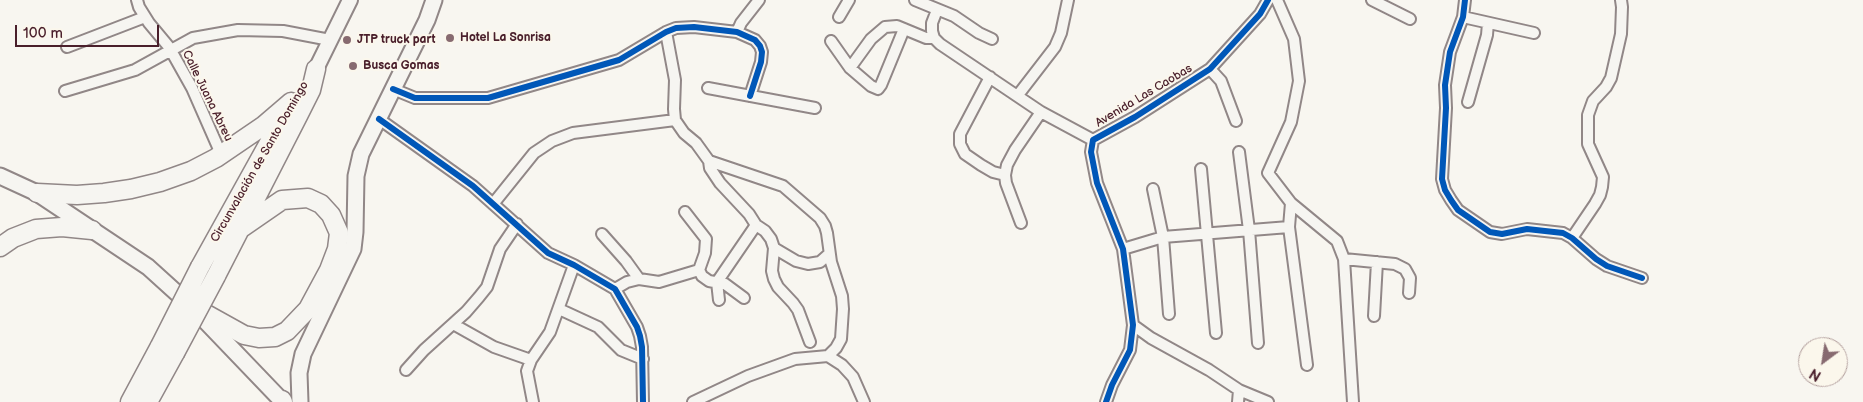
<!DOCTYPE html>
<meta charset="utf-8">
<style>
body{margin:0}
#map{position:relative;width:1863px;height:402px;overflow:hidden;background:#f8f6f0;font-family:"Balsamiq Sans",sans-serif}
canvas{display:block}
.north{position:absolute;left:1798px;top:337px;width:50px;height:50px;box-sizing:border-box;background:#fbf7ec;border:1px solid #b4a19f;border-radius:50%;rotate:211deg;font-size:14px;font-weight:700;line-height:20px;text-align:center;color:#4a1f2b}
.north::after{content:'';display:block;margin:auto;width:18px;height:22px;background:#876a70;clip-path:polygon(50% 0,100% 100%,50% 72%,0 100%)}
.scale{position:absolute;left:15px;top:25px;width:144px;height:22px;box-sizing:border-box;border:2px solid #4a1f2b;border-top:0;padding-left:6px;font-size:15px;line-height:18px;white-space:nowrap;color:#4a1f2b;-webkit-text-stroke:4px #fbf7ec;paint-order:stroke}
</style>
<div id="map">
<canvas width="1863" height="402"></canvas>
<div class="north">N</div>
<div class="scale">100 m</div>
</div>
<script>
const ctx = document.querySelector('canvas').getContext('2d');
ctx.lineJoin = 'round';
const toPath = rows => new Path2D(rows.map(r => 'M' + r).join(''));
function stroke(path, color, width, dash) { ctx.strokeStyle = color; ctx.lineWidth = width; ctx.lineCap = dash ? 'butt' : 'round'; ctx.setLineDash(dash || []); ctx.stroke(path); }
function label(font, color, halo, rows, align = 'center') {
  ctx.font = font + ' "Balsamiq Sans",sans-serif'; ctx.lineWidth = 4; ctx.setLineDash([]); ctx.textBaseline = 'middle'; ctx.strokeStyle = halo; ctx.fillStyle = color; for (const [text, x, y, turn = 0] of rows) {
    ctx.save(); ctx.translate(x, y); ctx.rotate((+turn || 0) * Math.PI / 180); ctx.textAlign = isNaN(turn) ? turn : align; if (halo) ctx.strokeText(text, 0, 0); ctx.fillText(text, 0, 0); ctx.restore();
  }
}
const minor = toPath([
 [137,0,139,7,149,23,169,47,192,88,221,154],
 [915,0,954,16,979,33,992,39],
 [1277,0,1294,39,1299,81,1291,122,1268,173,1291,203,1289,227,1307,365],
 [1372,0,1410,19],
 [1465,0,1463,17,1450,52,1445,85,1446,108,1442,179,1445,190,1451,200,1458,210,1490,232,1502,234,1527,229,1563,233,1572,238,1596,259,1607,266,1642,278],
 [937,10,932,23,932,31,934,38,940,44,1041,112,1093,140],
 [839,17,849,0],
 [1463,17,1534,33],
 [666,32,675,80,674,109,675,120,684,133,696,143,709,161,783,186,820,218,825,226,827,233,831,262,842,296,843,309,841,339,836,348,828,356],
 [737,32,741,23,759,0],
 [831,41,850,68,871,86,878,89,881,85,904,29],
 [67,47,145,17],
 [850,68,871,39,885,27,897,26,926,38,934,38],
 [1210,69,1221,81,1236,121],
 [990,77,960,134,960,144,965,154,981,165,993,172,1005,175],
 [708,88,815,108],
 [393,89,415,98,488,98,619,60,666,32,676,28,694,27,737,32,755,40,760,46,762,52,761,62,750,96],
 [65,91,135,70,193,38,238,30,283,31,330,40],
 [1018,95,1055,47,1061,33,1068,0],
 [1468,102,1487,35,1488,23],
 [379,119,473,186,548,253,574,265,615,289,637,327,640,336,642,347,643,402],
 [1239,152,1249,230,1258,343],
 [709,161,710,168,720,183,749,214,756,225,765,231,771,239,774,248,772,271,774,279,778,287,793,303,798,310,810,342],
 [1201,169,1216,333],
 [1153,189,1163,237,1169,314],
 [1291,203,1337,241,1344,259,1353,402],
 [493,204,534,153,552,141,573,133,675,120],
 [685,212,706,239,705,253,699,270,702,276,709,281,725,284,744,298],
 [1021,223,1006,183,1005,175,1007,165,1015,150,1041,112],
 [602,234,626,261,639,279],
 [1572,238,1595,204,1600,195,1602,187,1603,177,1588,144,1588,115,1593,101,1606,87,1611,78,1621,34,1622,7,1621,0],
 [774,248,796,261,808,264,820,262,829,254],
 [1123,249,1163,237,1289,227],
 [1344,259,1395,264,1405,269,1410,278,1409,293],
 [615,289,627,282,639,279,659,282,699,270],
 [719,300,717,282,756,225],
 [559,309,598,327,621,350,643,359],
 [1374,316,1377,262],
 [453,324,494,347,531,360],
 [1133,325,1151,338,1209,370,1239,390,1268,402],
 [406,370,424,350,466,312,479,297,487,287,500,249,517,224],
 [533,402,527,371,531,360,550,332,574,265],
 [693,402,748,376,795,359,828,356,842,365,853,377,864,402],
 [1106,402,1112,385,1130,350,1133,325,1123,249,1097,183,1091,152,1093,140,1135,117,1210,69,1260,14,1268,0],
 [1238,402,1239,390]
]);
const secondary = toPath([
 [316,69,350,0]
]);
const primary = toPath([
 [0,176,37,193,148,267,190,305,283,402],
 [300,402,299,373,303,354,353,249,355,232,356,176,361,154,427,20,434,0]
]);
const motorway = toPath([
 [37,193,77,195,104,193,131,189,160,182,191,171,216,158,263,126,291,102],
 [0,247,13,238,36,229,62,227,92,230],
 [200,267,286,112],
 [216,276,298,116,311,90,316,69],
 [190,305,244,335,259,338,275,337,287,331,308,309,329,270,337,249,339,233,331,215,321,204,308,198,282,200,240,229],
 [282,400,283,402],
 [130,402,160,346],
 [148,402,175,353]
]);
stroke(minor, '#918787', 14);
stroke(secondary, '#918787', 18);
stroke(primary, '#918787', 19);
stroke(motorway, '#918787', 21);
stroke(minor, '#f6f5f1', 10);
stroke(secondary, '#f6f5f1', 14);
stroke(primary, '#f6f5f1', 15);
stroke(motorway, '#f6f5f1', 18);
const motorwayBridge = toPath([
 [160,346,200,267],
 [175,353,216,276]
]);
stroke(motorwayBridge, '#918787', 21, []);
stroke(motorwayBridge, '#f6f5f1', 18);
stroke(toPath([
 [1465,0,1463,17,1450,52,1445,85,1446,108,1442,179,1445,190,1451,200,1458,210,1490,232,1502,234,1527,229,1563,233,1572,238,1596,259,1607,266,1642,278],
 [393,89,415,98,488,98,619,60,666,32,676,28,694,27,737,32,755,40,760,46,762,52,761,62,750,96],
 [379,119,473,186,548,253,574,265,615,289,637,327,640,336,642,347,643,402],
 [1106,402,1112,385,1130,350,1133,325,1123,249,1097,183,1091,152,1093,140,1135,117,1210,69,1260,14,1268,0]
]), '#0057b8', 6);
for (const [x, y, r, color] of [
 [450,38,5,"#876a70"],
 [347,40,5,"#876a70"],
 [353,66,5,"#876a70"]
]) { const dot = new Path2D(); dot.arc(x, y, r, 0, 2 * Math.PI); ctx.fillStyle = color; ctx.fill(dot); stroke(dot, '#fbf7ec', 2); }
label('bold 12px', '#4a1f2b', '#fbf7ec', [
 ["Hotel La Sonrisa",460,38],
 ["JTP truck part",357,40],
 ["Busca Gomas",363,66]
], 'left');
label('12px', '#4a1f2b', '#fbf7ec', [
 ["Calle Juana Abreu",207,96,64],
 ["Avenida Las Caobas",1144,96,-31],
 ["Circunvalación de Santo Domingo",260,162,-60]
]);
</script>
